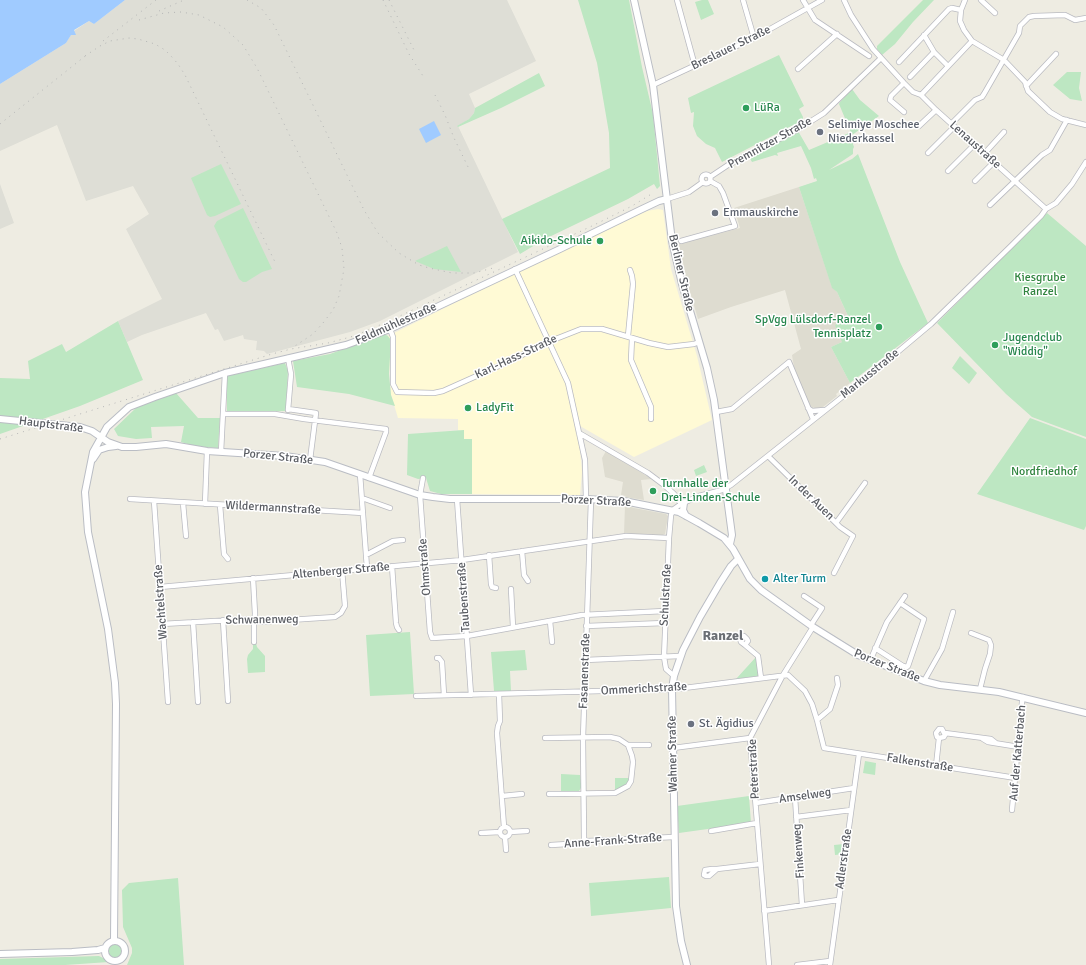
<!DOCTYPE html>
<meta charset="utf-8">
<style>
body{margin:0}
canvas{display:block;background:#eeece2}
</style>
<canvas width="1086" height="965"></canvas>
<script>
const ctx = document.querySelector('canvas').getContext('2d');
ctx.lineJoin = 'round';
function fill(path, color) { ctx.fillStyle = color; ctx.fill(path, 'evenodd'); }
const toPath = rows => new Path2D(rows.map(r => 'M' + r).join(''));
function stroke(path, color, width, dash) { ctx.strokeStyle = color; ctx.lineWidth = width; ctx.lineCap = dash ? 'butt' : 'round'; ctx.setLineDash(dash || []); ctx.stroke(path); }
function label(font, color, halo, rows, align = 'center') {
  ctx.font = font + ' Signika,sans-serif'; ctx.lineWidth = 3; ctx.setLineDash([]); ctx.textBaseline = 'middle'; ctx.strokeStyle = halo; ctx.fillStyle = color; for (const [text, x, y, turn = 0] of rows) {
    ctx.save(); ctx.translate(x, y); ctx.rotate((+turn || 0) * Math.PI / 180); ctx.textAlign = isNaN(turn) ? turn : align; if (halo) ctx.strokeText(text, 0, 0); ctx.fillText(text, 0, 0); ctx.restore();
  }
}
fill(toPath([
 [658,209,663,210,671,269,697,356,712,420,634,457,580,426,578,430,582,472,580,495,472,494,472,440,464,440,464,431,458,430,458,419,398,418,391,395,388,336,509,276,647,211]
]), '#fffad5');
fill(toPath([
 [125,0,507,0,536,61,469,94,475,108,474,113,469,119,458,126,518,252,380,321,350,332,267,354,264,351,256,350,257,341,244,339,243,335,224,341,218,329,215,330,206,313,142,335,127,342,118,321,162,299,126,229,149,214,133,186,86,201,57,125,0,151,0,84,66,43,71,35,75,35,74,31,89,21,94,24],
 [0,184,14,223,0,229]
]), '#deded6');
fill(toPath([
 [799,187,832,287,837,292,849,318,842,342,831,347,850,383,836,394,837,396,823,407,817,409,812,407,809,405,794,367,792,355,801,349,785,290,731,307,698,319,688,285,679,244,740,228,734,208],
 [606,451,652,479,641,480,644,500,625,497,626,496,621,495,623,482,605,477,602,458],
 [625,505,634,508,666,514,668,516,665,534,663,535,624,534]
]), '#dedcd0');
fill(toPath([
 [578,0,629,0,642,67,653,114,660,186,657,189,654,184,628,199,545,239,520,254,502,219,610,168,609,133,597,63],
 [702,0,708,0,714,14,701,20,695,2],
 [923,0,934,0,913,22,895,44,882,55,877,49,877,46],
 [779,55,804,106,799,109,803,117,803,120,722,162,715,148,706,144,697,136,693,126,694,112,691,113,688,98],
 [1067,72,1081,72,1079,88,1082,101,1070,99,1053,85],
 [539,73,545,86,501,108,458,127,457,126,469,119,474,113,475,108],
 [852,89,860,100,879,116,852,135,839,104,840,102],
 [798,131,809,150,849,133,854,147,853,149,853,154,829,170,852,159,858,154,900,262,928,323,850,383,831,347,842,342,835,325,849,318,837,292,832,288,799,187,817,181,816,178,814,179,811,168,801,146,777,153,778,156,775,155,752,162,749,157],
 [221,164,241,204,215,216,210,217,207,215,191,178],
 [243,208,272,269,262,272,246,282,243,282,239,279,214,226,217,221],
 [1047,213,1086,246,1086,437,1032,417,1006,394,937,323],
 [447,246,461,272,434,269,415,261],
 [118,321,143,380,80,406,0,434,0,378,30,379,28,361,62,344,66,352],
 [384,334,388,336,391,340,389,374,391,395,395,406,349,394,297,387,293,361,330,354],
 [960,356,977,373,969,384,952,368],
 [285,363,288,371,286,411,227,413,227,376],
 [176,393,198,418,220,418,218,448,194,446,181,442,184,426,151,427,152,438,136,439,118,436,114,429,137,407],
 [1030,418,1086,439,1086,526,1084,530,977,494],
 [464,430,464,439,472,439,472,494,441,494,430,491,426,478,418,479,407,475,408,434],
 [704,465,707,472,696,476,694,470],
 [410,632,414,694,370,696,366,635],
 [253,643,256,643,257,647,265,656,265,672,248,673,247,659,248,655,253,649],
 [525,650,527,670,510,671,511,691,494,691,491,652],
 [756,657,759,676,736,679],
 [865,761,876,763,875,775,863,773],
 [561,774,580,775,581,784,581,788,579,791,561,792],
 [615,778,628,778,629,780,627,785,615,792],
 [749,796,751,823,679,833,677,806],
 [844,844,844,854,835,855,834,845],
 [669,877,671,908,591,916,589,883],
 [178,878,184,965,127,965,132,953,132,948,123,927,122,890,129,883],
 '107 951a8 8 0 1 1 16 0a8 8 0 1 1-16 0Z',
 [99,956,103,958,109,962,65,965,0,965,0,959]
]), '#bde7c2');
fill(toPath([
 [0,0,125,0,94,24,89,21,74,30,76,35,71,35,66,43,0,84],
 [434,121,441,135,426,143,419,129]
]), '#a0cbff');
const street = toPath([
 [677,0,695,66],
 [743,0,754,38],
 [803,0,815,20,869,56],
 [844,0,851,15,873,49,904,83,913,92,921,95,936,110,1046,209],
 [965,0,961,10,960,21,964,30,972,41,1004,60,1025,82,1028,91,1050,112,1062,119,1086,125],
 [981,0,995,13],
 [924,35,934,52,948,66],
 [899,62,949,9,952,8,961,10],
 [798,69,837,34],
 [910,77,934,52],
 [653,85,754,38,822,0],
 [1026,86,1056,54],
 [921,95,972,41],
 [904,112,890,100,891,96,904,83],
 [951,124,975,100,982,97,984,94,1019,33,1020,26,1029,17,1034,16,1065,15,1075,20,1086,18],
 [919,126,936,110],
 [928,153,954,127],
 [984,154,1004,132],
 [948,171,974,145],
 '701.5 179a4.5 4.5 0 1 1 9 0a4.5 4.5 0 1 1-9 0Z',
 [710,177,728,165,797,130,824,113,880,59],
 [975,181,994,162],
 [667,199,689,192,703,182],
 [990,205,1042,155,1050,150,1067,120],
 [681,241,735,226,723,193,719,186,710,181],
 [515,269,568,383,585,460,586,499],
 [390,329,393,337,393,384,397,392,434,393,443,391,510,361,548,342,581,329,602,329,649,343,668,347,694,344,699,342],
 [628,336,633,284,632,276,630,270],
 [632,338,631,360,651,407,651,419],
 [288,358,291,374,288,410],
 [808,408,812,411,824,410],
 [288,409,316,413,310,460],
 [716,412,732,409,789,362,813,419],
 [224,414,275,414,304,419,386,429,386,432,369,478],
 [579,433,648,473,664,485,674,494,681,504],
 [221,452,225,373],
 [768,456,836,523,840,527,853,536,834,573],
 [360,474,367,568],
 [423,478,420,495,430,632,432,638,467,636,582,615,665,611],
 [362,498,390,508],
 [130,499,363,513],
 [457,499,471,695],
 [154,501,168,702],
 [183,503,186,536],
 [205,504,207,451],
 [220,505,224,554,228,559],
 [836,523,865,483],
 [522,551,524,575,528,581],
 [366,555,393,541,403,540],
 [489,555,491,584,492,587,496,588],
 [392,566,396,623,397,627,399,630],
 [253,578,255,614,254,625,254,642],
 [160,587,462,560,626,536,669,538],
 [511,589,513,627],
 [804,596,822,608,811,625],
 [223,620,228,701],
 [550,621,552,642],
 [193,622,198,702],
 [162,624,250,619,259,622,335,617,341,613,345,606,342,570],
 [586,626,665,623],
 [971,633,989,640,991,645,990,654,985,669,980,689],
 [745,645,748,641,747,639,744,636,742,637,740,639,741,642,745,645,758,656,761,678],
 [875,648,903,666,907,667,908,666,924,619,900,603],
 [437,658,439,658,442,662,444,695],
 [585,660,680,656],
 [870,661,887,622,905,596],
 [674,676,666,669,664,657,669,538,671,515,674,509,681,504,699,496,722,490,731,485,875,371,931,324,1011,246,1041,216,1046,209,1056,203,1072,184,1086,162],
 [924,681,942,649,953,612],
 [499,694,500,721,498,726,497,733,504,827],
 [416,696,676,689,788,675,805,691,812,704,817,720,824,748,1016,778],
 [817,720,830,709,838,685,837,678],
 [945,733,991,739,996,743],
 [545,738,610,737,619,739,628,745,632,756,633,762,631,781,628,786,615,793,549,794],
 [983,739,988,742,1019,747],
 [628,745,649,745],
 [673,748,750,738],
 [936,766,939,738,937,737,936,733,939,729,942,729,945,735,944,737,939,738],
 [502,796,522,794],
 [795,797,802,905],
 [756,803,854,788],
 [1012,810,1022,702,1023,697],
 [796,817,851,810],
 '500 832a5 5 0 1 1 10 0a5 5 0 1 1-10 0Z',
 [711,831,757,823],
 [510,832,527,831],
 [481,833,500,832],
 [505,837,506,850],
 [587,841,584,839,583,738,591,500],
 [551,845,584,843,587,841,674,837],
 [712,869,717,869,709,876,706,876,704,875,705,870,712,869],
 [717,869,760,864],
 [764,911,838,900],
 [769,965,750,738,783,675,813,627],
 [797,965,830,961],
 [830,965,859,754]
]);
const secondary = toPath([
 [634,0,653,85,672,241,682,284,707,368,714,400,732,535,730,544],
 [0,419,80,427,92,431,108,442,122,447,136,447,166,444,207,451,285,456,325,462,420,495,433,497,450,499,586,499,624,501,679,512,699,523,724,538,733,549,750,579,761,590,813,627,858,655,924,681,940,685,999,692,1086,713],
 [93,459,99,450,108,447,116,446],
 [684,503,683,510,686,516],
 [114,940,116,704,115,683,108,629,88,532,85,492,93,452,107,427,129,407,155,397,225,373,346,345,390,329,560,249,640,210,659,201,667,199],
 '105 951a10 10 0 1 1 20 0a10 10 0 1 1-20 0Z',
 [0,954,72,952,98,950,105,948],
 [687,965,681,941,676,906,672,689,674,676,683,650,700,617,720,583,731,566,738,559]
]);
stroke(street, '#babbc1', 6);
stroke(secondary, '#babdc4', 8);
stroke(street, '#fff', 4.5);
stroke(secondary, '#fff', 6);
stroke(toPath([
 [247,0,261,8,274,25,364,210,378,233,399,253,419,265,429,268,452,273,474,273,493,268],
 [383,0,409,54,423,76],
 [389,0,414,50],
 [159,11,184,0],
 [139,20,164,13,181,12,199,15,223,27,243,45,257,68,337,233,342,248,344,269,339,296,333,310,323,323,313,334,295,346],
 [103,41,156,0],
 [85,56,100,46,110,41,129,38,138,39,155,44,165,50,171,56,178,64,185,75,275,262],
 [435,95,445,115,454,138,470,171],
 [0,124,89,53],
 [0,439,272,354,291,349,328,343,354,336,387,322,594,225,632,206,653,193]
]), '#b5b6b6', 1, [1, 5]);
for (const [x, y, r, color] of [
 [746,108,4,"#2e9e5b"],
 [820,132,4,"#6b7280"],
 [715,213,4,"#6b7280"],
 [600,241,4,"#2e9e5b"],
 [879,327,4,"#2e9e5b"],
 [995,345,4,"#2e9e5b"],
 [468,408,4,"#2e9e5b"],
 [653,491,4,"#2e9e5b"],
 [765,579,4,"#0f9aa8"],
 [691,724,4,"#6b7280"]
]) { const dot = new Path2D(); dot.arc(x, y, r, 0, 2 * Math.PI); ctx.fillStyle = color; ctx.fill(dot); stroke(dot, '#fff', 1.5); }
label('12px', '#5a5d63', '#fff', [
 ["Breslauer Straße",731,48,-26],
 ["Premnitzer Straße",770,143,-29],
 ["Lenaustraße",975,145,42],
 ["Berliner Straße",681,273,77],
 ["Feldmühlestraße",396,324,-24],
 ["Karl-Hass-Straße",516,357,-25],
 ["Markusstraße",870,374,-39],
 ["Hauptstraße",51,425,7],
 ["Porzer Straße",278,457,6],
 ["In der Auen",811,498,44],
 ["Porzer Straße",596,501,3],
 ["Wildermannstraße",273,508,3],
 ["Ohmstraße",425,567,-94],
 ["Altenberger Straße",341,571,-5],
 ["Schulstraße",666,595,-87],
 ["Taubenstraße",464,597,-94],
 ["Wachtelstraße",161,602,-94],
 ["Schwanenweg",262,620,-1],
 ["Porzer Straße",887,666,22],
 ["Fasanenstraße",585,671,-88],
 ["Ommerichstraße",644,689,-3],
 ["Auf der Katterbach",1018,753,-85],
 ["Wahner Straße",673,754,-91],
 ["Falkenstraße",920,763,9],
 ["Peterstraße",754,769,-93],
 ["Amselweg",805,796,-8],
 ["Anne-Frank-Straße",613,841,-4],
 ["Finkenweg",799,851,-94],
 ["Adlerstraße",844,859,-82]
]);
label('12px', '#27864d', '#fff', [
 ["LüRa",754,108],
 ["Aikido-Schule",592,241,"right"],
 ["SpVgg Lülsdorf-Ranzel",871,320,"right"],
 ["Tennisplatz",871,334,"right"],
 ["Jugendclub",1003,338],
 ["\"Widdig\"",1003,352],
 ["LadyFit",476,408],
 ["Turnhalle der",661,484],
 ["Drei-Linden-Schule",661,498]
], 'left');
label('12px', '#5b616d', '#fff', [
 ["Selimiye Moschee",828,125],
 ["Niederkassel",828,139],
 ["Emmauskirche",723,213],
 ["St. Ägidius",699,724]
], 'left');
label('12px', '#30843e', '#fff', [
 ["Kiesgrube",1040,278],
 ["Ranzel",1040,292],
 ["Nordfriedhof",1044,472]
]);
label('12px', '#0d838f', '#fff', [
 ["Alter Turm",773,579]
], 'left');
label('bold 14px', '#6b6f75', '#fff', [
 ["Ranzel",723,636]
]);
</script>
